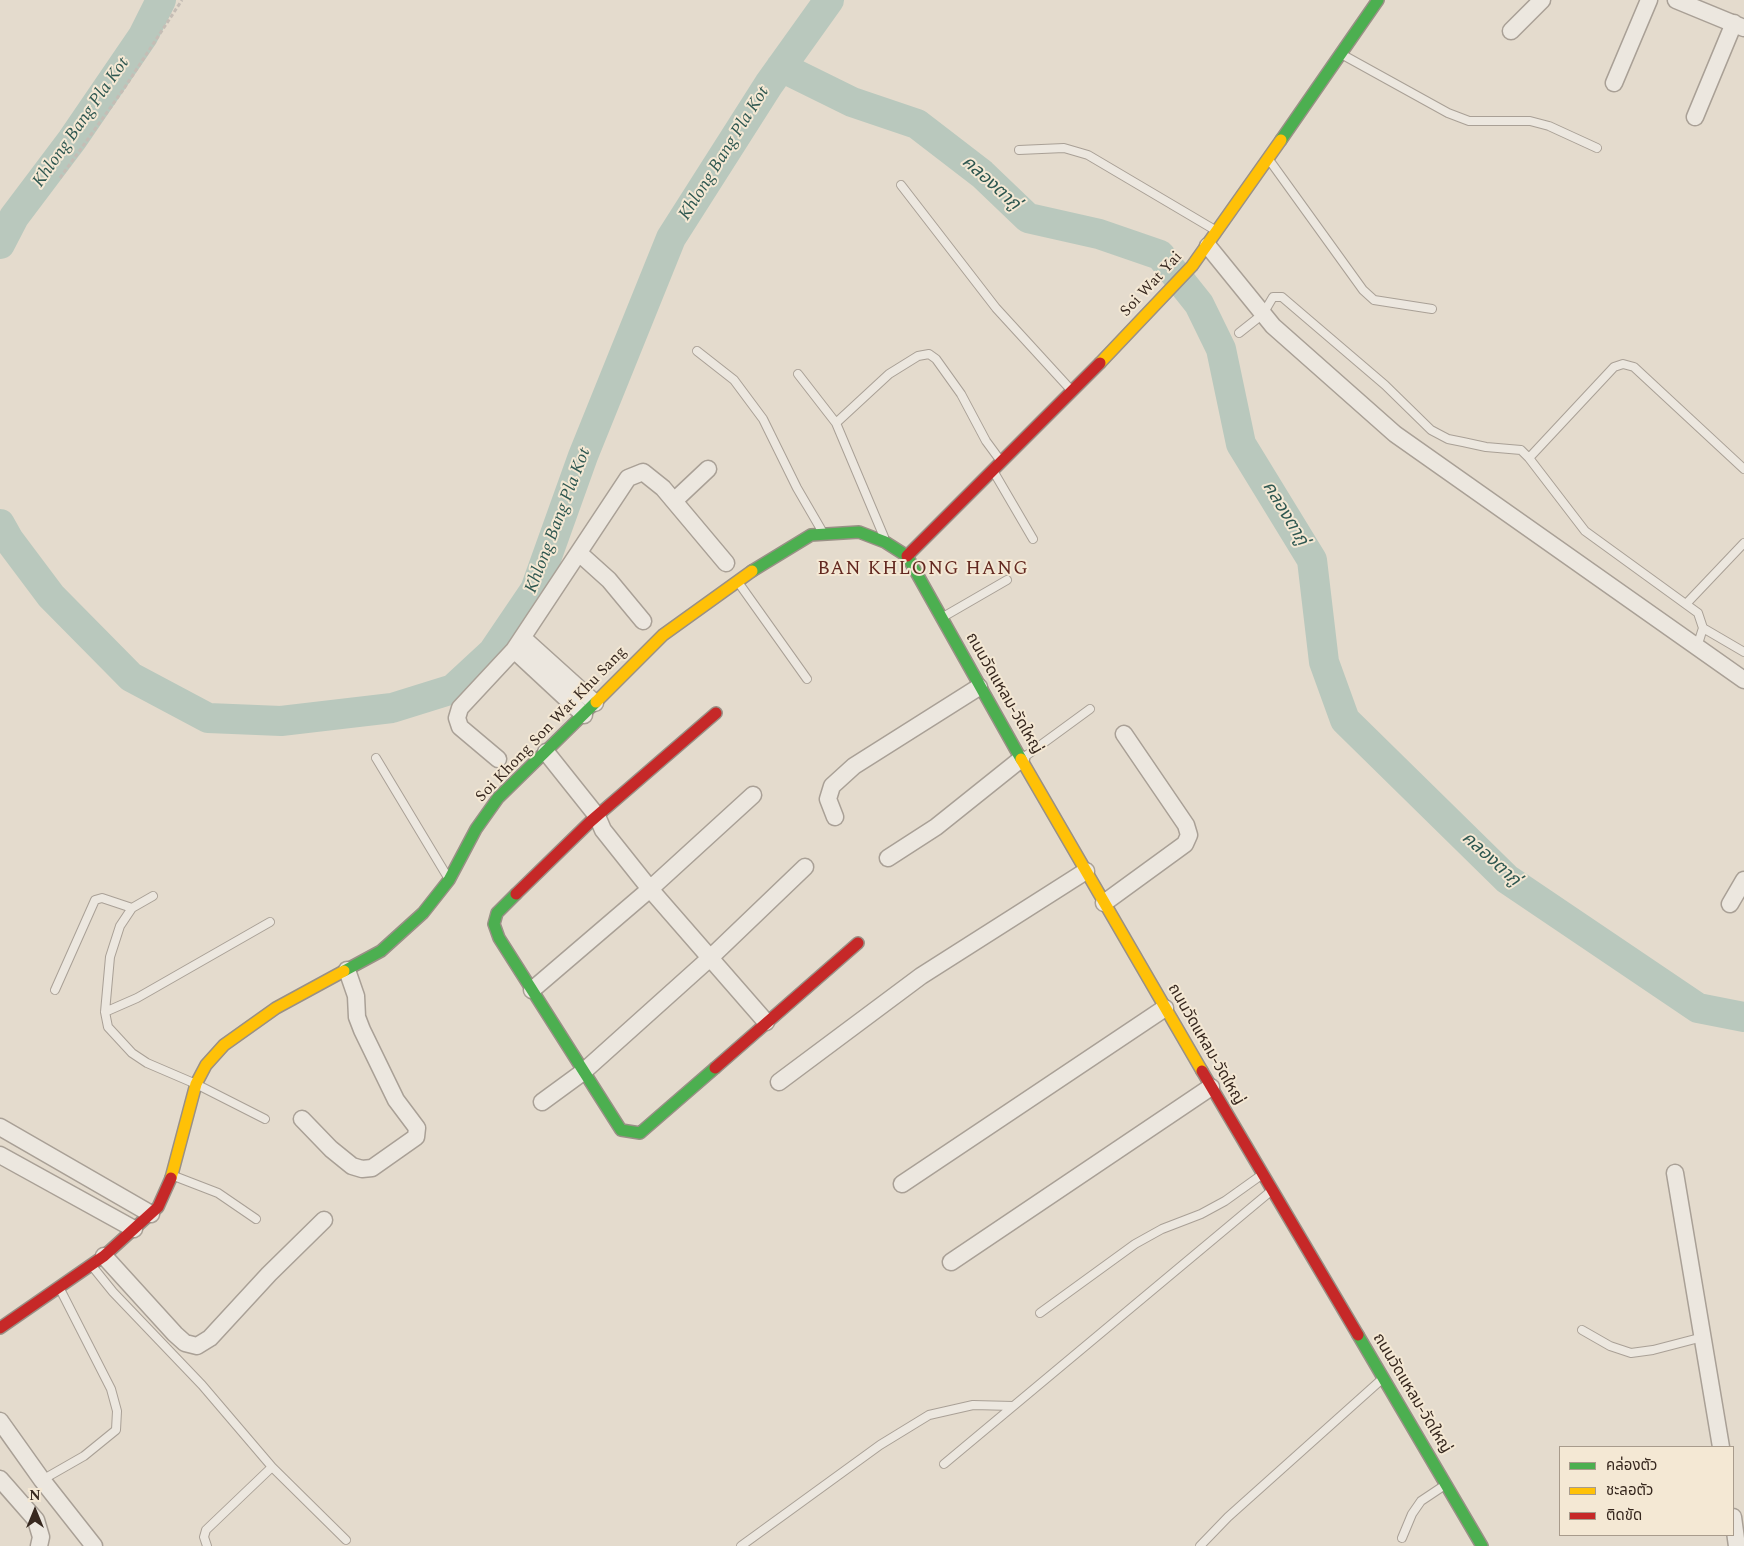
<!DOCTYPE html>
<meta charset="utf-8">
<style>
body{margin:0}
#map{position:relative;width:1744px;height:1546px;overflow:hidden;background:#e4dbcd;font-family:Spectral,"Noto Sans Thai",serif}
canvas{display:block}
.legend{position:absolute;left:1559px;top:1446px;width:175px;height:90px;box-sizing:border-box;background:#f4e8d4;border:1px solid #a89b8c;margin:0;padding:6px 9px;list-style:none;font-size:15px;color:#37281f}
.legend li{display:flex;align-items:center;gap:10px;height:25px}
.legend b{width:25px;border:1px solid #a89b8c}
.north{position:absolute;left:10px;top:1486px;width:50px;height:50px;-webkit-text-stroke:4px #f4e8d4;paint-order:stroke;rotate:0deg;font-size:14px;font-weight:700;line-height:20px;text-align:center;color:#37281f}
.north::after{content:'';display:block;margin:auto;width:18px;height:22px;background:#37281f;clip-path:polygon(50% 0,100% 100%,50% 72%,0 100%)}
</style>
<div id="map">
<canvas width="1744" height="1546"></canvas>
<ul class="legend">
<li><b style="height:6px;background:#4caf50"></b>คล่องตัว</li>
<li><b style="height:6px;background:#ffc107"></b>ชะลอตัว</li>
<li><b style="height:6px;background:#c62828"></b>ติดขัด</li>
</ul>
<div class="north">N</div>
</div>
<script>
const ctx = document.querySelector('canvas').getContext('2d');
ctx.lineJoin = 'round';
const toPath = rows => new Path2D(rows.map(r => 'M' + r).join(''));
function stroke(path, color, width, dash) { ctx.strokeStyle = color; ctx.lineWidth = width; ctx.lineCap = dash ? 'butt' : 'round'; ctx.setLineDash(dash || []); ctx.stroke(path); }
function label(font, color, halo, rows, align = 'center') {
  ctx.font = font + ' Spectral,"Noto Sans Thai",serif'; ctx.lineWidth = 4; ctx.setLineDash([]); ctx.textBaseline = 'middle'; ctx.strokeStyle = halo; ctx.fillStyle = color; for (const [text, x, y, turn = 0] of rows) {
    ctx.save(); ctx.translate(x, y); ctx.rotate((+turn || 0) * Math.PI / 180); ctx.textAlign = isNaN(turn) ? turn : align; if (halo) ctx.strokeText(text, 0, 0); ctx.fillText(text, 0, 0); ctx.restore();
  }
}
stroke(toPath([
 [781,67,852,102,917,124,982,174,1028,218,1099,234,1160,255,1199,304,1221,349,1241,444,1312,560,1324,662,1345,720,1507,879,1698,1008,1744,1017],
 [0,244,14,217,72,140,143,36,161,0],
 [0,524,9,540,51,596,131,677,208,718,281,721,392,708,453,689,493,652,535,590,583,456,671,238,769,84,829,0]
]), '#b9c8bd', 30);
const lane = toPath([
 [1343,55,1448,113,1469,121,1530,121,1549,126,1597,148],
 [1019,150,1064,148,1088,155,1215,230],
 [1270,161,1363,290,1374,300,1432,309],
 [901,185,996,308,1072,391],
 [1239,333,1263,314,1273,297,1282,297,1385,385,1431,430,1448,439,1463,442,1486,447,1521,450,1529,458,1585,531,1698,613,1703,628,1697,647],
 [697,351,734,380,763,419,797,488,822,531],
 [798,374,836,423,884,537],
 [836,423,889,374,918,356,929,354,936,359,961,394,986,441,1000,460],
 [1529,458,1614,367,1623,364,1634,367,1744,469],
 [995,474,1033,539],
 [738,582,807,679],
 [1686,604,1744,543],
 [943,617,1007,580],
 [1703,628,1744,652],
 [376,758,447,876],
 [1023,758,1090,709],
 [153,896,132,908,120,926,110,957,105,1012,108,1027,132,1053,147,1063,196,1084,265,1119],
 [55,990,95,900,102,898,132,908],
 [105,1012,137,998,270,922],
 [174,1176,218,1193,256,1219],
 [92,1266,113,1292,202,1385,272,1467,206,1530,204,1537,207,1546],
 [1040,1313,1135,1244,1162,1229,1201,1214,1225,1201,1260,1176],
 [1582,1330,1610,1346,1631,1353,1653,1350,1703,1337],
 [944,1464,1271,1191],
 [272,1467,346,1540],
 [42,1480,84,1456,116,1430,117,1411,111,1389,60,1289],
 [1402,1538,1412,1514,1421,1501,1445,1485],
 [741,1546,880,1445,929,1415,973,1405,1013,1406],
 [1200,1546,1228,1517,1381,1380]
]);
const street = toPath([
 [1676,0,1744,28],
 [1511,31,1542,0],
 [1614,83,1649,0],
 [1695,117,1734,23],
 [1208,246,1273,326,1395,434,1744,680],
 [674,501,708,469],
 [579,553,609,580,643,621],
 [523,638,595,703],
 [514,650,584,715],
 [546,752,597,816,603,830,650,889,766,1022],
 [498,759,460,727,457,718,460,708,514,650,628,478,643,472,663,488,726,563],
 [835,817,828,799,832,786,854,766,979,687],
 [888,858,936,827,1021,759],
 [1104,903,1185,844,1189,835,1186,825,1124,734],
 [1730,904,1744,880],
 [532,990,650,889,753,795],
 [779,1082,921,976,1086,871],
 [542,1102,583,1072,710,958,805,867],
 [302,1119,331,1149,352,1166,362,1169,372,1168,416,1137,417,1128,396,1100,362,1030,357,1017,356,996,347,970],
 [0,1127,151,1214],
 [0,1155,134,1229],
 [1675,1173,1721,1447],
 [902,1184,1165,1008],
 [104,1256,175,1334,185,1343,197,1346,210,1338,269,1274,324,1220],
 [951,1262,1211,1087],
 [0,1421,42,1480,94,1546],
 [0,1479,36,1520,41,1537,39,1546],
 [1733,1517,1737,1546]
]);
const fast = toPath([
 [1281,140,1378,0],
 [752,571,811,535,859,532,885,542,907,556,1021,759],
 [516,894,497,913,494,924,499,938,621,1130,640,1133,715,1068],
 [344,971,381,951,423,913,449,880,476,829,498,798,596,702],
 [1358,1335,1482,1546]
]);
const slow = toPath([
 [1100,363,1192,266,1281,140],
 [596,702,663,635,752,571],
 [1021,759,1202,1071],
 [171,1178,196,1084,206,1065,224,1045,276,1008,344,971]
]);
const jam = toPath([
 [907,556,1100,363],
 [516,894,591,821,716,713],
 [715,1068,858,943],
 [1202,1071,1358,1335],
 [0,1328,104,1256,158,1207,171,1178]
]);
stroke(lane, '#a9a096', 10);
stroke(street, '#a9a096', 19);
stroke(fast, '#999086', 14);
stroke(slow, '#999086', 14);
stroke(jam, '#999086', 14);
stroke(toPath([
 [60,178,123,90,182,0]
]), '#c5bdb5', 3, [4, 2.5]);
stroke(lane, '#ece7df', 8);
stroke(street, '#ece7df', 16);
stroke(fast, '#4caf50', 11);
stroke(slow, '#ffc107', 11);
stroke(jam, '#c62828', 11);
label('16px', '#37281f', '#f4e8d4', [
 ["Soi Wat Yai",1152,285,-47],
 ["ถนนวัดแหลม-วัดใหญ่",1003,694,60],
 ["Soi Khong Son Wat Khu Sang",552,725,-46],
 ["ถนนวัดแหลม-วัดใหญ่",1205,1045,60],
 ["ถนนวัดแหลม-วัดใหญ่",1411,1394,59]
]);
label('italic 18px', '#2e5750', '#f4e8d4', [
 ["Khlong Bang Pla Kot",82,123,-55],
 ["Khlong Bang Pla Kot",725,154,-58],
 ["คลองตาภู่",990,184,42],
 ["คลองตาภู่",1284,514,59],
 ["Khlong Bang Pla Kot",559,521,-69],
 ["คลองตาภู่",1490,860,42]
]);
ctx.letterSpacing = '1px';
label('19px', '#632820', '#f4e8d4', [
 ["BAN KHLONG HANG",923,570]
]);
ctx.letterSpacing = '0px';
</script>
